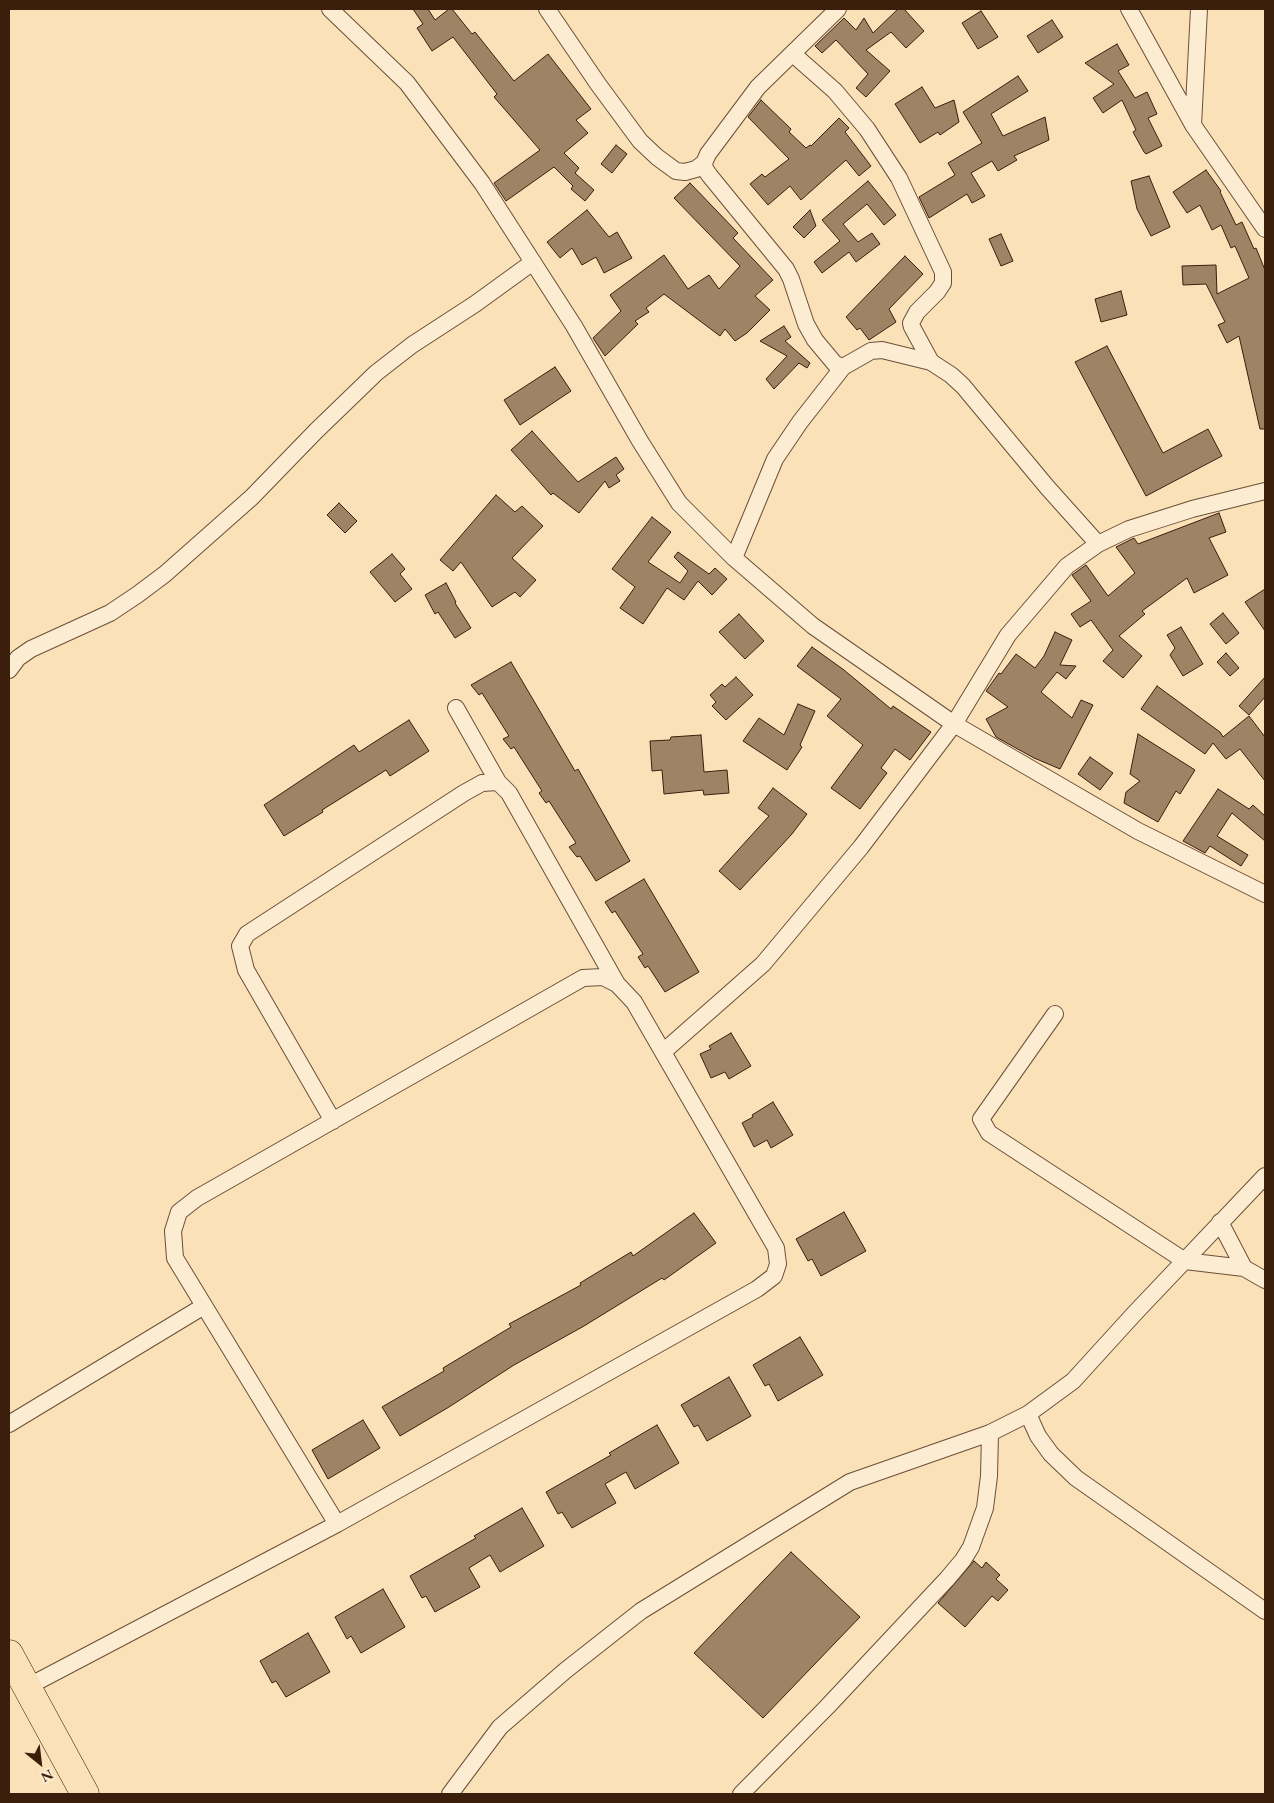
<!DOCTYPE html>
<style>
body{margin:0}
#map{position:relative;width:1274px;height:1803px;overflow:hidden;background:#fbe1b8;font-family:"EB Garamond",serif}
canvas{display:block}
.frame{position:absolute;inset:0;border:10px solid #3b1e0c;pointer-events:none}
.north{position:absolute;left:15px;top:1738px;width:50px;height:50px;-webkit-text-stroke:4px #fcecd1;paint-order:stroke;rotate:151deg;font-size:14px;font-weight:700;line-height:20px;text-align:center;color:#3b1e0c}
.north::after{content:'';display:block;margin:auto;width:18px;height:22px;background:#3b1e0c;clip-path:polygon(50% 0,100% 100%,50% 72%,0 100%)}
</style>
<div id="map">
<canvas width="1274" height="1803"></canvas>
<div class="frame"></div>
<div class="north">N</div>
</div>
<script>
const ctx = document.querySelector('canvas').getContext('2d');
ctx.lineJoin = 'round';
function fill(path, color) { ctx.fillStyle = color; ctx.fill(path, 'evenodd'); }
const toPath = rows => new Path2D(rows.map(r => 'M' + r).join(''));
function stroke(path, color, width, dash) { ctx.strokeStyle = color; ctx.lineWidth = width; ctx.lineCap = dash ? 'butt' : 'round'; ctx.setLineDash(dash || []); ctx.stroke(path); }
const building = toPath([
 [413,9,428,9,435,20,449,9,452,9,472,34,475,32,514,81,548,54,591,109,576,120,588,133,564,153,579,168,575,173,594,190,585,201,571,189,573,186,554,167,506,201,494,183,540,150,494,97,497,94,453,37,432,51,417,28,423,24,413,9],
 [898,9,904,9,924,31,906,48,891,32,866,50,890,71,866,97,856,88,868,74,836,40,822,53,815,46,844,18,856,30,864,18,873,33,898,9],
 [981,11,998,37,978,49,962,23,981,11],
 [1052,20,1063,37,1038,53,1027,36,1052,20],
 [1117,44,1129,65,1118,71,1135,98,1147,92,1157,114,1148,118,1162,146,1146,154,1144,152,1133,132,1136,130,1122,100,1103,113,1093,98,1114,84,1085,63,1117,44],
 [1018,76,1028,91,991,114,1003,136,1045,117,1049,140,1014,156,1017,160,998,171,992,161,971,173,985,196,972,203,967,194,929,218,919,197,955,175,948,163,982,143,963,112,1018,76],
 [922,87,935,108,954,100,959,122,940,135,938,132,920,143,895,104,922,87],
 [761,100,791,129,789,132,806,148,810,145,811,146,839,118,849,128,845,132,871,166,859,176,846,160,801,200,790,186,768,205,750,184,762,174,765,177,789,159,748,117,761,100],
 [616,145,627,154,612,173,601,164,616,145],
 [1206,170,1221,191,1220,192,1236,225,1242,222,1254,249,1256,248,1265,270,1265,429,1260,429,1239,336,1227,343,1218,325,1225,322,1206,284,1183,285,1182,266,1216,265,1217,294,1249,278,1235,246,1231,248,1221,225,1212,230,1200,205,1187,213,1173,192,1206,170],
 [1149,176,1170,227,1151,236,1137,209,1131,181,1149,176],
 [868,181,896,215,884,225,867,204,843,224,858,242,872,233,880,244,856,262,849,252,822,273,814,262,840,241,822,220,868,181],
 [690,183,738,233,733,238,773,280,755,296,770,310,747,333,735,341,725,329,720,336,664,294,646,308,649,312,635,321,638,324,605,356,593,338,621,311,610,295,664,255,688,289,709,275,719,289,740,266,674,198,690,183],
 [587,210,609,237,617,232,632,258,604,273,596,257,582,265,572,248,560,258,547,242,587,210],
 [810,210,816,226,804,238,793,227,810,210],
 [1001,234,1013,261,1001,266,989,239,1001,234],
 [905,256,923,274,889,309,896,322,869,340,860,328,857,330,846,317,905,256],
 [1121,291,1127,315,1101,322,1095,299,1121,291],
 [784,326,791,337,785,341,810,363,807,368,799,363,774,389,766,379,787,356,760,341,784,326],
 [1107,346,1163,453,1208,429,1222,456,1146,496,1075,362,1107,346],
 [555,367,571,391,520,425,504,400,555,367],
 [532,431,578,482,616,457,624,469,616,475,620,481,609,488,605,481,579,513,553,493,551,495,511,450,532,431],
 [496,495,515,512,522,506,543,526,512,558,536,580,520,597,515,592,492,607,461,562,453,571,440,560,496,495],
 [339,503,357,521,345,533,327,515,339,503],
 [1219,513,1226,532,1209,538,1228,575,1194,593,1187,578,1142,611,1145,614,1119,636,1142,656,1123,678,1103,661,1113,650,1091,620,1080,627,1071,614,1091,601,1072,575,1086,565,1108,596,1135,573,1116,547,1134,538,1138,544,1219,513],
 [652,517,671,532,648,562,680,583,688,571,674,557,678,552,709,574,715,568,727,579,712,595,698,581,684,600,667,588,643,624,620,608,635,587,612,569,652,517],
 [392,554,405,569,400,574,412,589,395,602,370,572,392,554],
 [446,583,456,602,455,603,471,628,455,638,438,612,435,614,425,595,446,583],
 [1265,589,1265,631,1245,602,1265,589],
 [1223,613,1239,633,1226,644,1210,624,1223,613],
 [739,614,764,641,745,659,719,632,739,614],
 [1181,627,1203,664,1183,676,1170,655,1175,648,1167,635,1181,627],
 [1055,632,1072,640,1060,665,1076,666,1066,679,1057,672,1041,692,1072,718,1081,700,1093,705,1060,769,1034,758,996,737,986,719,1008,707,986,691,999,673,1001,674,1016,654,1035,668,1044,656,1055,632],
 [812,647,844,670,891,709,893,706,931,732,910,760,895,749,881,768,887,773,860,809,831,788,863,745,827,716,841,699,797,666,812,647],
 [1226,653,1239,668,1230,676,1217,662,1226,653],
 [511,662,575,771,578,769,630,861,596,881,580,856,577,857,569,847,576,843,549,801,546,803,539,793,542,791,514,747,511,749,503,739,509,736,482,693,479,695,471,685,511,662],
 [736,677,753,695,726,720,712,706,716,702,710,695,722,684,725,687,736,677],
 [1265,677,1265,697,1249,715,1239,706,1265,677],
 [1157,686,1220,732,1223,737,1249,716,1265,737,1265,781,1240,749,1226,759,1213,743,1205,754,1141,709,1157,686],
 [798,704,815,711,800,745,802,747,787,770,743,741,759,718,784,735,798,704],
 [409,720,429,751,390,776,386,770,322,810,323,812,284,836,264,805,354,745,359,752,409,720],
 [1138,734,1195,770,1180,794,1176,791,1158,822,1124,803,1126,792,1140,781,1130,774,1138,734],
 [701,735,704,772,727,770,729,793,704,795,703,790,664,794,662,770,652,771,650,741,670,740,671,737,701,735],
 [1090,757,1113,773,1100,790,1078,774,1090,757],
 [773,788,807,814,792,834,740,890,719,871,769,816,758,808,773,788],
 [1218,789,1249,809,1253,805,1265,816,1265,841,1232,813,1217,836,1248,855,1241,866,1210,846,1205,853,1183,841,1218,789],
 [644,879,699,972,665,992,648,966,645,968,638,957,643,954,615,911,612,913,605,902,644,879],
 [731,1033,751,1066,729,1079,725,1072,711,1078,700,1054,711,1049,709,1046,731,1033],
 [773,1102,793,1135,771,1148,767,1140,754,1147,742,1123,753,1117,752,1115,773,1102],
 [844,1212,866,1251,821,1276,812,1259,808,1261,796,1239,844,1212],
 [694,1213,716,1243,664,1280,662,1278,584,1326,514,1365,449,1407,400,1436,382,1407,444,1371,443,1368,511,1327,509,1324,581,1285,580,1283,631,1252,633,1256,694,1213],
 [800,1337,823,1375,778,1401,769,1384,765,1386,753,1365,800,1337],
 [729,1377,751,1416,707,1441,698,1425,694,1427,681,1405,729,1377],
 [363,1420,380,1448,328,1479,312,1450,363,1420],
 [657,1425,679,1463,635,1489,626,1472,605,1484,616,1503,572,1528,562,1512,558,1514,546,1492,611,1455,609,1453,657,1425],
 [522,1508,544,1546,500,1572,490,1555,469,1568,480,1587,435,1612,426,1596,422,1598,410,1576,476,1538,474,1536,522,1508],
 [791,1552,860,1617,763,1718,694,1653,791,1552],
 [974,1561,982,1568,986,1562,1000,1575,996,1579,1008,1590,998,1601,992,1596,965,1627,938,1603,974,1561],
 [383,1589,405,1627,361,1653,351,1636,347,1639,335,1617,383,1589],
 [308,1633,330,1672,286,1697,276,1681,272,1683,260,1661,308,1633]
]);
fill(building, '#9f8365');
stroke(building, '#3b1e0c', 1);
const street = toPath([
 [330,9,407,83,482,183,574,326,640,441,679,503,734,558,813,626,954,724,1138,831,1265,894],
 [547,9,598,84,640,141,657,157,676,171,685,172,696,169,704,163],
 [838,9,758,87,708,154,704,163,705,169,710,176,786,269,791,279,806,324,815,340,835,364,843,367],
 [1129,9,1193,125,1265,229],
 [793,54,835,91,867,129,899,178,943,272,943,283,937,292,917,312,911,323,912,327,931,362],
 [1193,125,1199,9],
 [734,558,775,459,800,422,843,367,871,351,882,350,931,362,951,375,963,386,1047,487,1098,544],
 [9,670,18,658,31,649,110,613,137,595,165,574,252,497,316,431,376,373,412,345,475,304,533,262],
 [456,708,498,782,509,793,617,984],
 [1055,1014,981,1119,989,1133,1185,1261,1244,1268],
 [663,1052,763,964,861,847,954,724,1008,635,1067,566,1098,544,1129,529,1192,509,1265,491],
 [333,1121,246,970,240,946,247,934,464,793,482,783,498,782],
 [1220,1222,1244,1268,1265,1280],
 [1028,1414,1038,1436,1051,1454,1076,1478,1265,1611],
 [9,1424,204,1306],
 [27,1687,337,1524,757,1289,774,1276,778,1264,776,1248,634,1002,617,984,603,977,583,978,197,1198,179,1212,173,1231,175,1258,337,1524],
 [450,1794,500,1727,566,1670,641,1611,850,1482,990,1433,1028,1414,1073,1381,1134,1314,1265,1176],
 [741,1794,827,1707,947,1579,963,1560,971,1547,985,1508,989,1476,990,1433]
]);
const highway = toPath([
 [9,1654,85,1794]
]);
stroke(street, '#6b4f37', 18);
stroke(highway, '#3b1e0c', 29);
stroke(street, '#fcecd1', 16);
stroke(highway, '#fbe1b8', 28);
</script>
